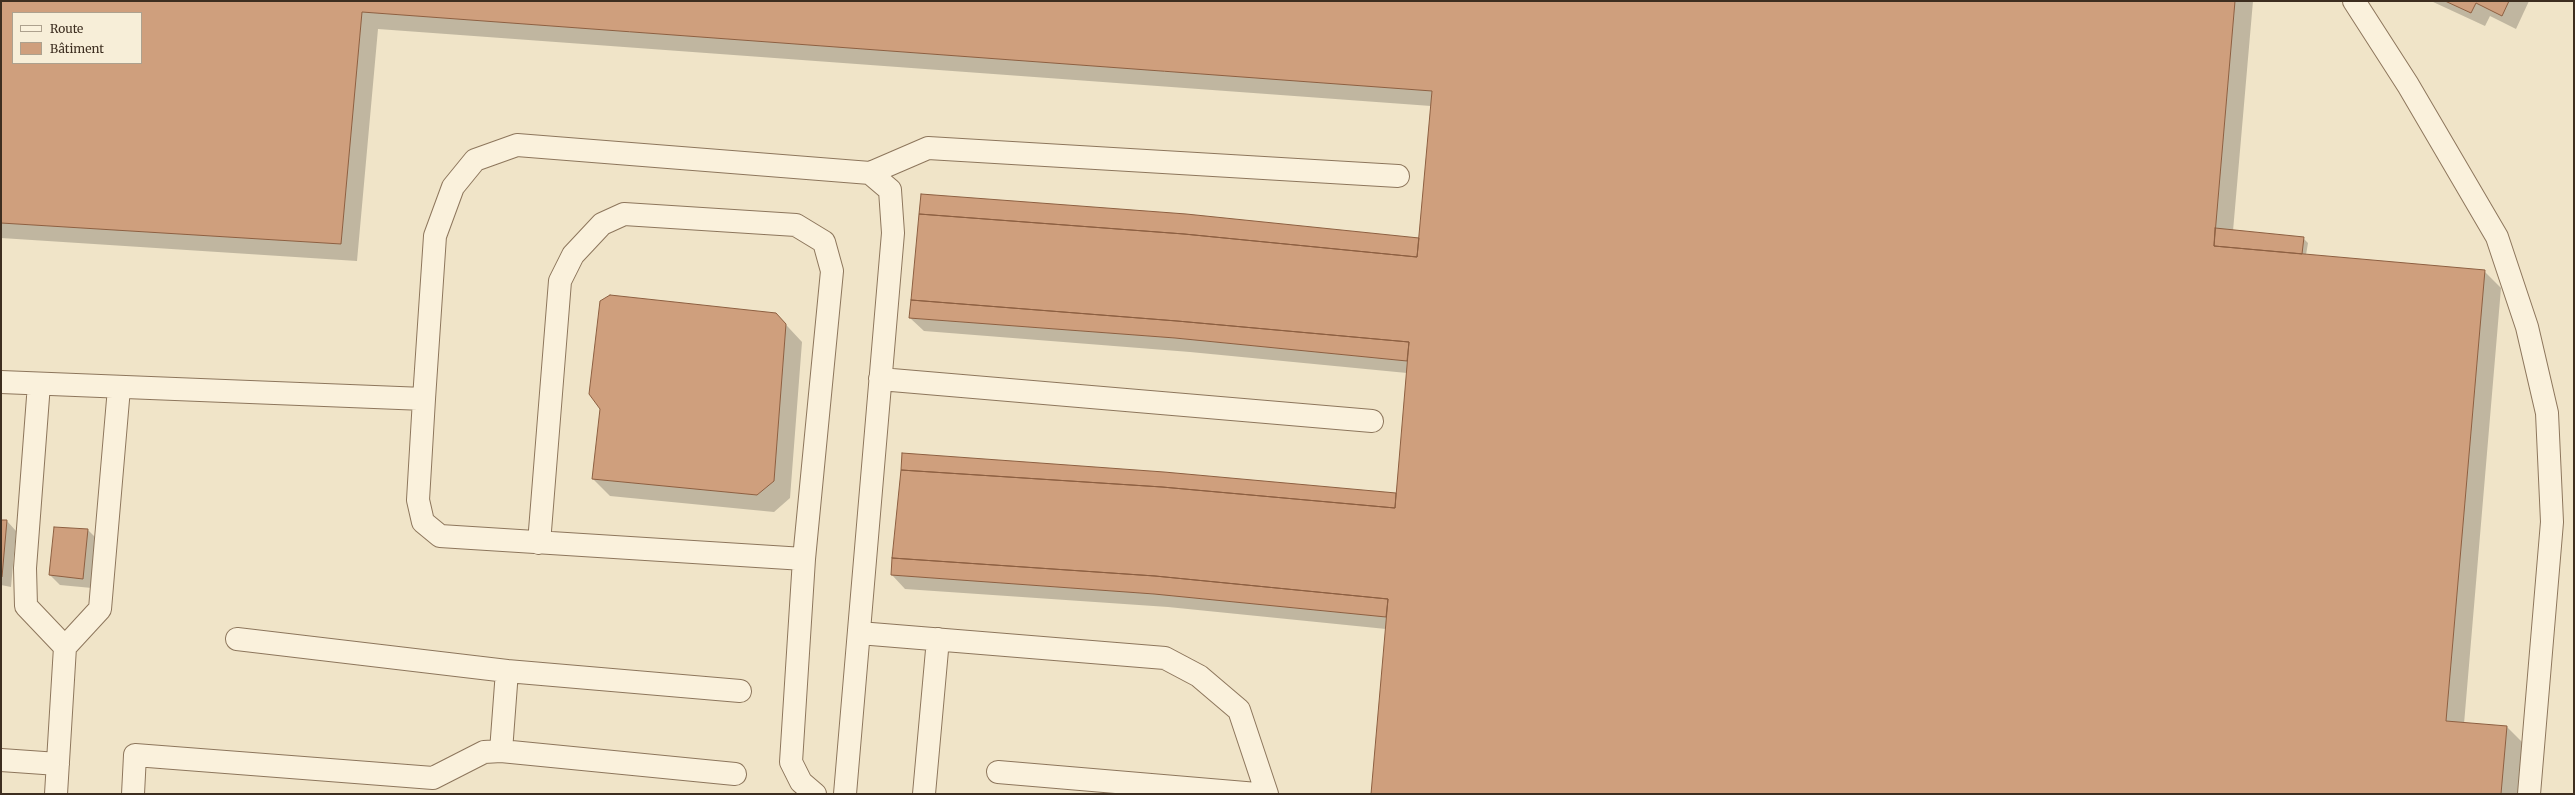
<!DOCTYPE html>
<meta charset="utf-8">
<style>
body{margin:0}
#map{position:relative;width:2575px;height:795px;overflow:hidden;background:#f0e4c8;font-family:Merriweather,serif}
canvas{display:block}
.frame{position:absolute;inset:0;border:2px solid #3d2e20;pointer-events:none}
.legend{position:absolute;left:12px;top:12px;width:130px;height:52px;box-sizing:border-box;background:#f7eed8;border:1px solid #ada18e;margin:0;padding:5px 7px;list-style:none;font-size:12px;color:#3d2e20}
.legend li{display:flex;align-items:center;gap:8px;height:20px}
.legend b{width:20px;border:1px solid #ada18e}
</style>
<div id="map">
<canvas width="2575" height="795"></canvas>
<div class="frame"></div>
<ul class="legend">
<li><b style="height:5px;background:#faf1dc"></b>Route</li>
<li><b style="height:11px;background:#cf9f7d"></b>Bâtiment</li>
</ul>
</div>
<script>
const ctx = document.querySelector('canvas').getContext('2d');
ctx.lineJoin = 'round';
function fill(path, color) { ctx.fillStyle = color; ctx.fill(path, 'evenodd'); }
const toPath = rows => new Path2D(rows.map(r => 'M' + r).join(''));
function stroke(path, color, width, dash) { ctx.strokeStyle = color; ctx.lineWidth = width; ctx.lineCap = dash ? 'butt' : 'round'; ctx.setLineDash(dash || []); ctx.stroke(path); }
fill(toPath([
 [1,1,2253,1,2233,231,2303,238,2308,243,2306,255,2484,271,2501,288,2464,724,2507,727,2524,744,2519,794,1372,794,1386,629,1168,607,905,589,892,575,1164,473,1397,494,1407,373,1190,352,924,331,910,318,1420,240,1431,106,378,29,357,261,1,238],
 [13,13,141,13,141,63,13,63],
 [2431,1,2529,1,2516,29,2490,16,2485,26],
 [776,314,802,342,790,498,774,512,610,496,593,479],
 [1,521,7,521,16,531,11,587,1,585],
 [88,530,98,540,92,588,60,585,50,575]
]), '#0003');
const building = toPath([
 [1,1,2235,1,2214,246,2485,270,2446,721,2507,726,2501,794,1371,794,1388,599,1155,576,892,558,901,470,1162,487,1395,508,1409,342,1177,321,911,300,919,214,1184,234,1417,257,1432,91,362,12,341,244,1,223,1,1],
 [13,13,141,13,141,63,13,63,13,13],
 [2445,1,2509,1,2502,16,2476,3,2471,13,2445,1],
 [921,194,1186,214,1419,238,1417,257,1184,234,919,214,921,194],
 [2215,228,2304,237,2302,254,2214,246,2215,228],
 [610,295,776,313,786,324,774,481,757,495,592,479,600,409,589,394,600,301,610,295],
 [911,300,1177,321,1409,342,1407,361,1175,338,909,318,911,300],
 [902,453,1164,472,1396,493,1395,508,1162,487,901,470,902,453],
 [1,520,7,520,2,577,1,577,1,520],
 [54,527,88,529,83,579,49,575,54,527],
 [892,558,1155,576,1388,599,1386,617,1154,594,891,575,892,558]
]);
fill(building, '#cf9f7d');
stroke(building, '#8d5f41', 1);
const minor = toPath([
 [2354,1,2408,85,2497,237,2527,327,2547,413,2552,522,2529,794],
 [870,173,928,148,1398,176],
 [880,379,1372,421],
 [1,382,424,399,435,236,453,187,475,160,517,145,870,173,890,190,893,233,845,794],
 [39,384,25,568,26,606,65,647],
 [424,399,418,500,423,522,440,536,804,559,791,762,801,782,815,794],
 [539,543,560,281,573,255,602,224,624,214,796,225,824,242,832,271,804,559],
 [859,633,1165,658,1199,676,1239,710,1267,794],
 [237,639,507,671],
 [501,751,507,671,740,691],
 [1,760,58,764],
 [998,772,1257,794],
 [56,794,65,647,100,609,119,388],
 [133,794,135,755,433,778,484,752,501,751,735,774],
 [924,794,938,639]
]);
stroke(minor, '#8d765c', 24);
stroke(minor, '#faf1dc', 22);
</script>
